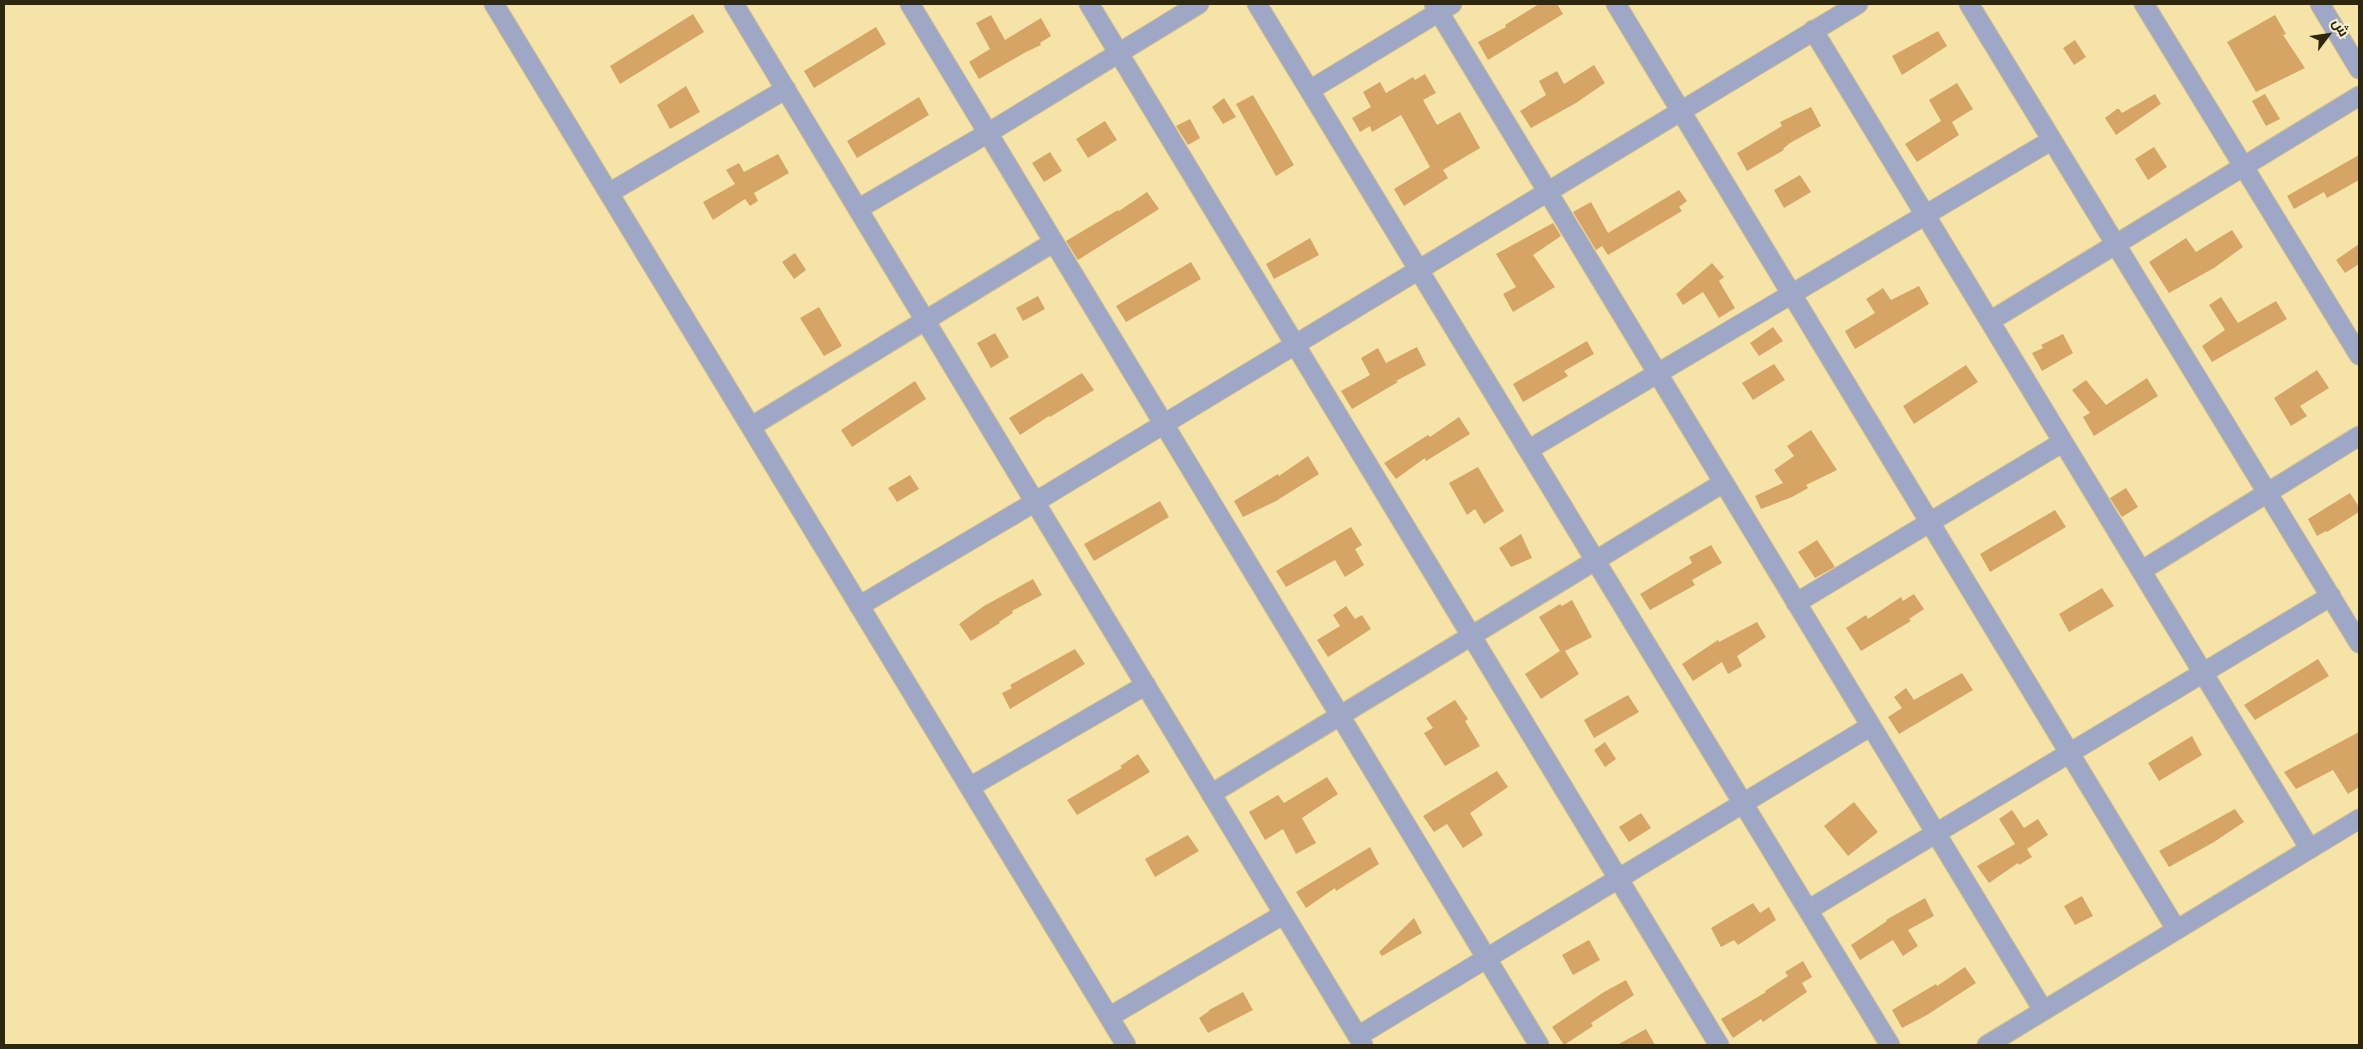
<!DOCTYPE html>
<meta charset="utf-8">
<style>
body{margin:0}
#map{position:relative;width:2363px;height:1049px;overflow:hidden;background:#f6e3a7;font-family:"Exo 2",Cairo,sans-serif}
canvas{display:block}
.frame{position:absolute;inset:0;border:5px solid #2e270f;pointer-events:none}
.north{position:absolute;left:2303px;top:10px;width:50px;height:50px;-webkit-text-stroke:4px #fcf1cd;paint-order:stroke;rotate:59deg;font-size:14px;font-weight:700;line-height:20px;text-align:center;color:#2e270f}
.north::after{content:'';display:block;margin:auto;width:18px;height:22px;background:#2e270f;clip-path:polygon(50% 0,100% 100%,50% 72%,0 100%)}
</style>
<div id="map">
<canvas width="2363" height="1049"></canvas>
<div class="frame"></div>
<div class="north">ش</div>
</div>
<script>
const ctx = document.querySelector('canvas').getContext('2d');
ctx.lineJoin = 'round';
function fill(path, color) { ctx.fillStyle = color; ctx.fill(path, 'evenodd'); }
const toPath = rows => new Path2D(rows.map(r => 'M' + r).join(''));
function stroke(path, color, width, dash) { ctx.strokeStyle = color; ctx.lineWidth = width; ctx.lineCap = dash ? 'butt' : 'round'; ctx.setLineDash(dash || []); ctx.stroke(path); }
fill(toPath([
 [1539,4,1557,4,1563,14,1488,60,1478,42,1506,27,1505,25],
 [693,14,704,32,620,84,610,66],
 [991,15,1005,40,1041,18,1051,36,1040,43,1041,45,1026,52,979,79,969,62,990,49,976,23],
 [2275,15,2286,34,2283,35,2305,68,2256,92,2227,42],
 [876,27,886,44,814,88,804,71],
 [1938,31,1947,46,1902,75,1892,56],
 [2075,40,2086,57,2074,65,2063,48],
 [1594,65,1605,83,1576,103,1531,128,1520,111,1546,95,1539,81,1557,71,1564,84],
 [1425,74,1436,93,1423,100,1437,125,1460,112,1480,148,1443,170,1448,178,1404,206,1394,189,1430,167,1401,115,1372,132,1370,126,1360,132,1352,118,1371,107,1363,92,1380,82,1386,93,1413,77,1415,80],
 [1957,83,1973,109,1952,122,1959,135,1917,162,1905,144,1941,121,1929,100],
 [686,86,700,112,670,129,657,105],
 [2155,94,2161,104,2116,135,2105,118,2117,109,2119,109,2122,113],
 [2265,94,2280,119,2266,126,2252,101],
 [1253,95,1294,165,1276,176,1236,104],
 [919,97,929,115,857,158,847,141],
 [1224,98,1236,117,1223,124,1212,107],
 [1811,107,1821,126,1790,143,1783,149,1784,150,1747,171,1737,153,1782,126,1780,122],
 [1190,119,1200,138,1188,145,1176,126],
 [1105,121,1117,140,1088,158,1076,139],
 [2154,147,2167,167,2148,180,2135,159],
 [1050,152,1062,171,1044,182,1032,163],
 [778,154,789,173,754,193,758,201,750,206,745,199,713,220,703,202,735,184,726,170,739,163,744,172],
 [2359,155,2359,180,2327,198,2324,192,2294,209,2287,196],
 [1800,175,1811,192,1784,208,1774,190],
 [1679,190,1687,201,1679,207,1682,211,1608,255,1602,246,1596,250,1573,212,1591,202,1608,233],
 [1147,192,1159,209,1078,260,1066,241,1118,210,1119,211],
 [1553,223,1561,236,1533,255,1555,287,1513,312,1503,294,1516,287,1496,254],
 [2232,230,2243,247,2214,268,2169,293,2149,262,2186,238,2196,252],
 [1310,238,1319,255,1274,279,1266,264],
 [2359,244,2359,264,2345,273,2336,260],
 [795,253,806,270,794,279,782,262],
 [1191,262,1201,279,1126,322,1116,306],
 [1712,263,1724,277,1719,281,1735,308,1719,318,1703,292,1683,305,1676,294],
 [1919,286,1929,304,1855,349,1845,331,1875,313,1866,299,1883,288,1891,300],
 [1038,296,1045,309,1023,321,1016,308],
 [2221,297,2238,323,2276,301,2287,319,2212,362,2202,346,2225,330,2209,305],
 [819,307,842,346,824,356,800,318],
 [1773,327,1783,341,1759,356,1750,343],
 [995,333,1009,357,991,368,977,343],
 [2063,334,2073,353,2042,371,2032,353,2043,348,2041,345],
 [1587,341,1594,354,1564,371,1568,376,1523,402,1513,384],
 [1417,347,1426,365,1396,381,1398,382,1352,409,1341,391,1370,375,1361,358,1378,348,1386,363],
 [1774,364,1785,380,1753,400,1742,383],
 [1966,365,1978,382,1914,424,1903,406],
 [2317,370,2329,388,2300,406,2307,416,2291,426,2274,398],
 [1082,373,1094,390,1050,417,1049,416,1020,435,1009,418],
 [2147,378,2158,396,2094,436,2083,417,2090,413,2072,390,2086,380,2106,405],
 [915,381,926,399,852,447,841,430],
 [1459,417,1470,434,1426,461,1425,458,1396,479,1384,463,1428,435,1430,437],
 [1811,430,1837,470,1806,485,1808,488,1792,497,1761,509,1755,496,1783,483,1774,470,1794,456,1787,446],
 [1308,456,1319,474,1276,501,1243,517,1234,501,1278,474,1279,476],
 [1478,467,1504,511,1484,524,1475,509,1467,515,1449,483],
 [910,475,919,489,897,502,888,488],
 [2126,488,2138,507,2122,517,2110,498],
 [2350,493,2359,507,2359,512,2327,532,2326,531,2317,536,2308,519],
 [1160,501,1169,517,1094,561,1084,544],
 [2055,510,2066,527,1990,572,1980,554],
 [1351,527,1362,545,1355,549,1364,565,1345,577,1335,560,1286,587,1276,571],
 [1521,534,1532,558,1511,567,1499,548],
 [1817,540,1835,567,1815,578,1798,552],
 [1711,545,1722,563,1692,580,1695,585,1650,610,1640,594,1692,563,1689,557],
 [1033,579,1042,595,1012,611,1013,613,999,622,1000,623,971,641,959,624,984,606],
 [2102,588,2114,606,2069,632,2059,614],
 [1914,594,1924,609,1909,619,1911,621,1861,651,1846,628,1866,615,1868,619,1901,597,1903,601],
 [1572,600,1592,637,1565,651,1579,674,1541,699,1525,674,1560,651,1539,617,1560,604,1562,606],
 [1346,606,1355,619,1362,615,1371,629,1328,657,1317,640,1340,626,1333,615],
 [1757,622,1766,637,1737,656,1742,666,1728,674,1722,662,1693,681,1682,664,1718,640,1719,642],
 [1075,649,1085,664,1010,709,1002,693,1012,688,1010,685],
 [2318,659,2329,676,2255,720,2244,705],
 [1962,673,1973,690,1899,734,1888,717,1902,708,1894,697,1906,688,1914,700],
 [1628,695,1639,712,1594,738,1584,720],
 [1455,700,1468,719,1465,721,1480,746,1445,766,1424,733,1433,728,1426,718],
 [2359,732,2359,787,2348,794,2333,770,2296,789,2284,772],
 [2192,736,2202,755,2159,781,2148,763],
 [1605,742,1616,759,1605,767,1594,750],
 [1138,754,1150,772,1077,815,1067,800,1122,768,1120,766],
 [1497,771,1508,787,1470,813,1483,835,1463,848,1447,824,1434,832,1423,816],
 [1327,777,1338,794,1302,818,1316,843,1296,854,1283,829,1265,840,1249,812,1278,795,1284,803],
 [1854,802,1878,832,1848,856,1824,826],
 [2235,809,2244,822,2214,842,2169,867,2159,851],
 [2012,810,2024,828,2038,819,2048,835,2027,849,2032,857,2019,865,2018,863,1989,883,1977,866,2015,844,1999,819],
 [1641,813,1651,828,1629,842,1619,827],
 [1188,835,1199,851,1155,877,1145,859],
 [1370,847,1379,864,1336,891,1335,888,1306,908,1296,892],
 [2082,896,2093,916,2075,925,2064,906],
 [1925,898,1934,916,1908,930,1918,946,1903,956,1893,940,1860,960,1851,945,1887,921,1886,920],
 [1753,903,1760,913,1769,907,1776,920,1738,945,1734,940,1721,947,1711,928],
 [1414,918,1422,933,1382,956,1379,952],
 [1589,940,1600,960,1573,975,1562,955],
 [1803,961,1812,977,1802,983,1807,992,1763,1022,1761,1019,1733,1038,1721,1019,1766,992,1765,991,1788,976,1785,972],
 [1965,967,1976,983,1927,1015,1902,1028,1892,1010,1936,984,1937,986],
 [1626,980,1634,995,1591,1023,1593,1026,1564,1045,1552,1027,1604,992],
 [1243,992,1253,1010,1208,1033,1199,1018,1209,1011,1209,1010],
 [1646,1029,1655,1045,1617,1045]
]), '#d6a565');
const minor = toPath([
 [494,4,1126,1045],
 [734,4,1363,1045],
 [910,4,1539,1045],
 [1089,4,1719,1045],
 [1257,4,1890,1045],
 [1434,4,2043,1010],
 [1616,4,2176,929],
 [1969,4,2359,643],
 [2144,4,2359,355],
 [2320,4,2359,69],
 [1813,30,2310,849],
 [1310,90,1452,4],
 [609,193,786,89],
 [858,209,988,133,1199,4],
 [1990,321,2359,96],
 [752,426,1054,242],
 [1528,450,2052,140],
 [2141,571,2359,436],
 [1796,603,2063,442],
 [859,606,1035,502,1858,4],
 [970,787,1146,685],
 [1211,794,1723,483],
 [1808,910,2331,596],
 [1109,1017,1284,914],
 [1358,1036,1871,726],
 [1987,1045,2359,819]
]);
stroke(minor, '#d2c18c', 21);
stroke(minor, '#9fa7c6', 19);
</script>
